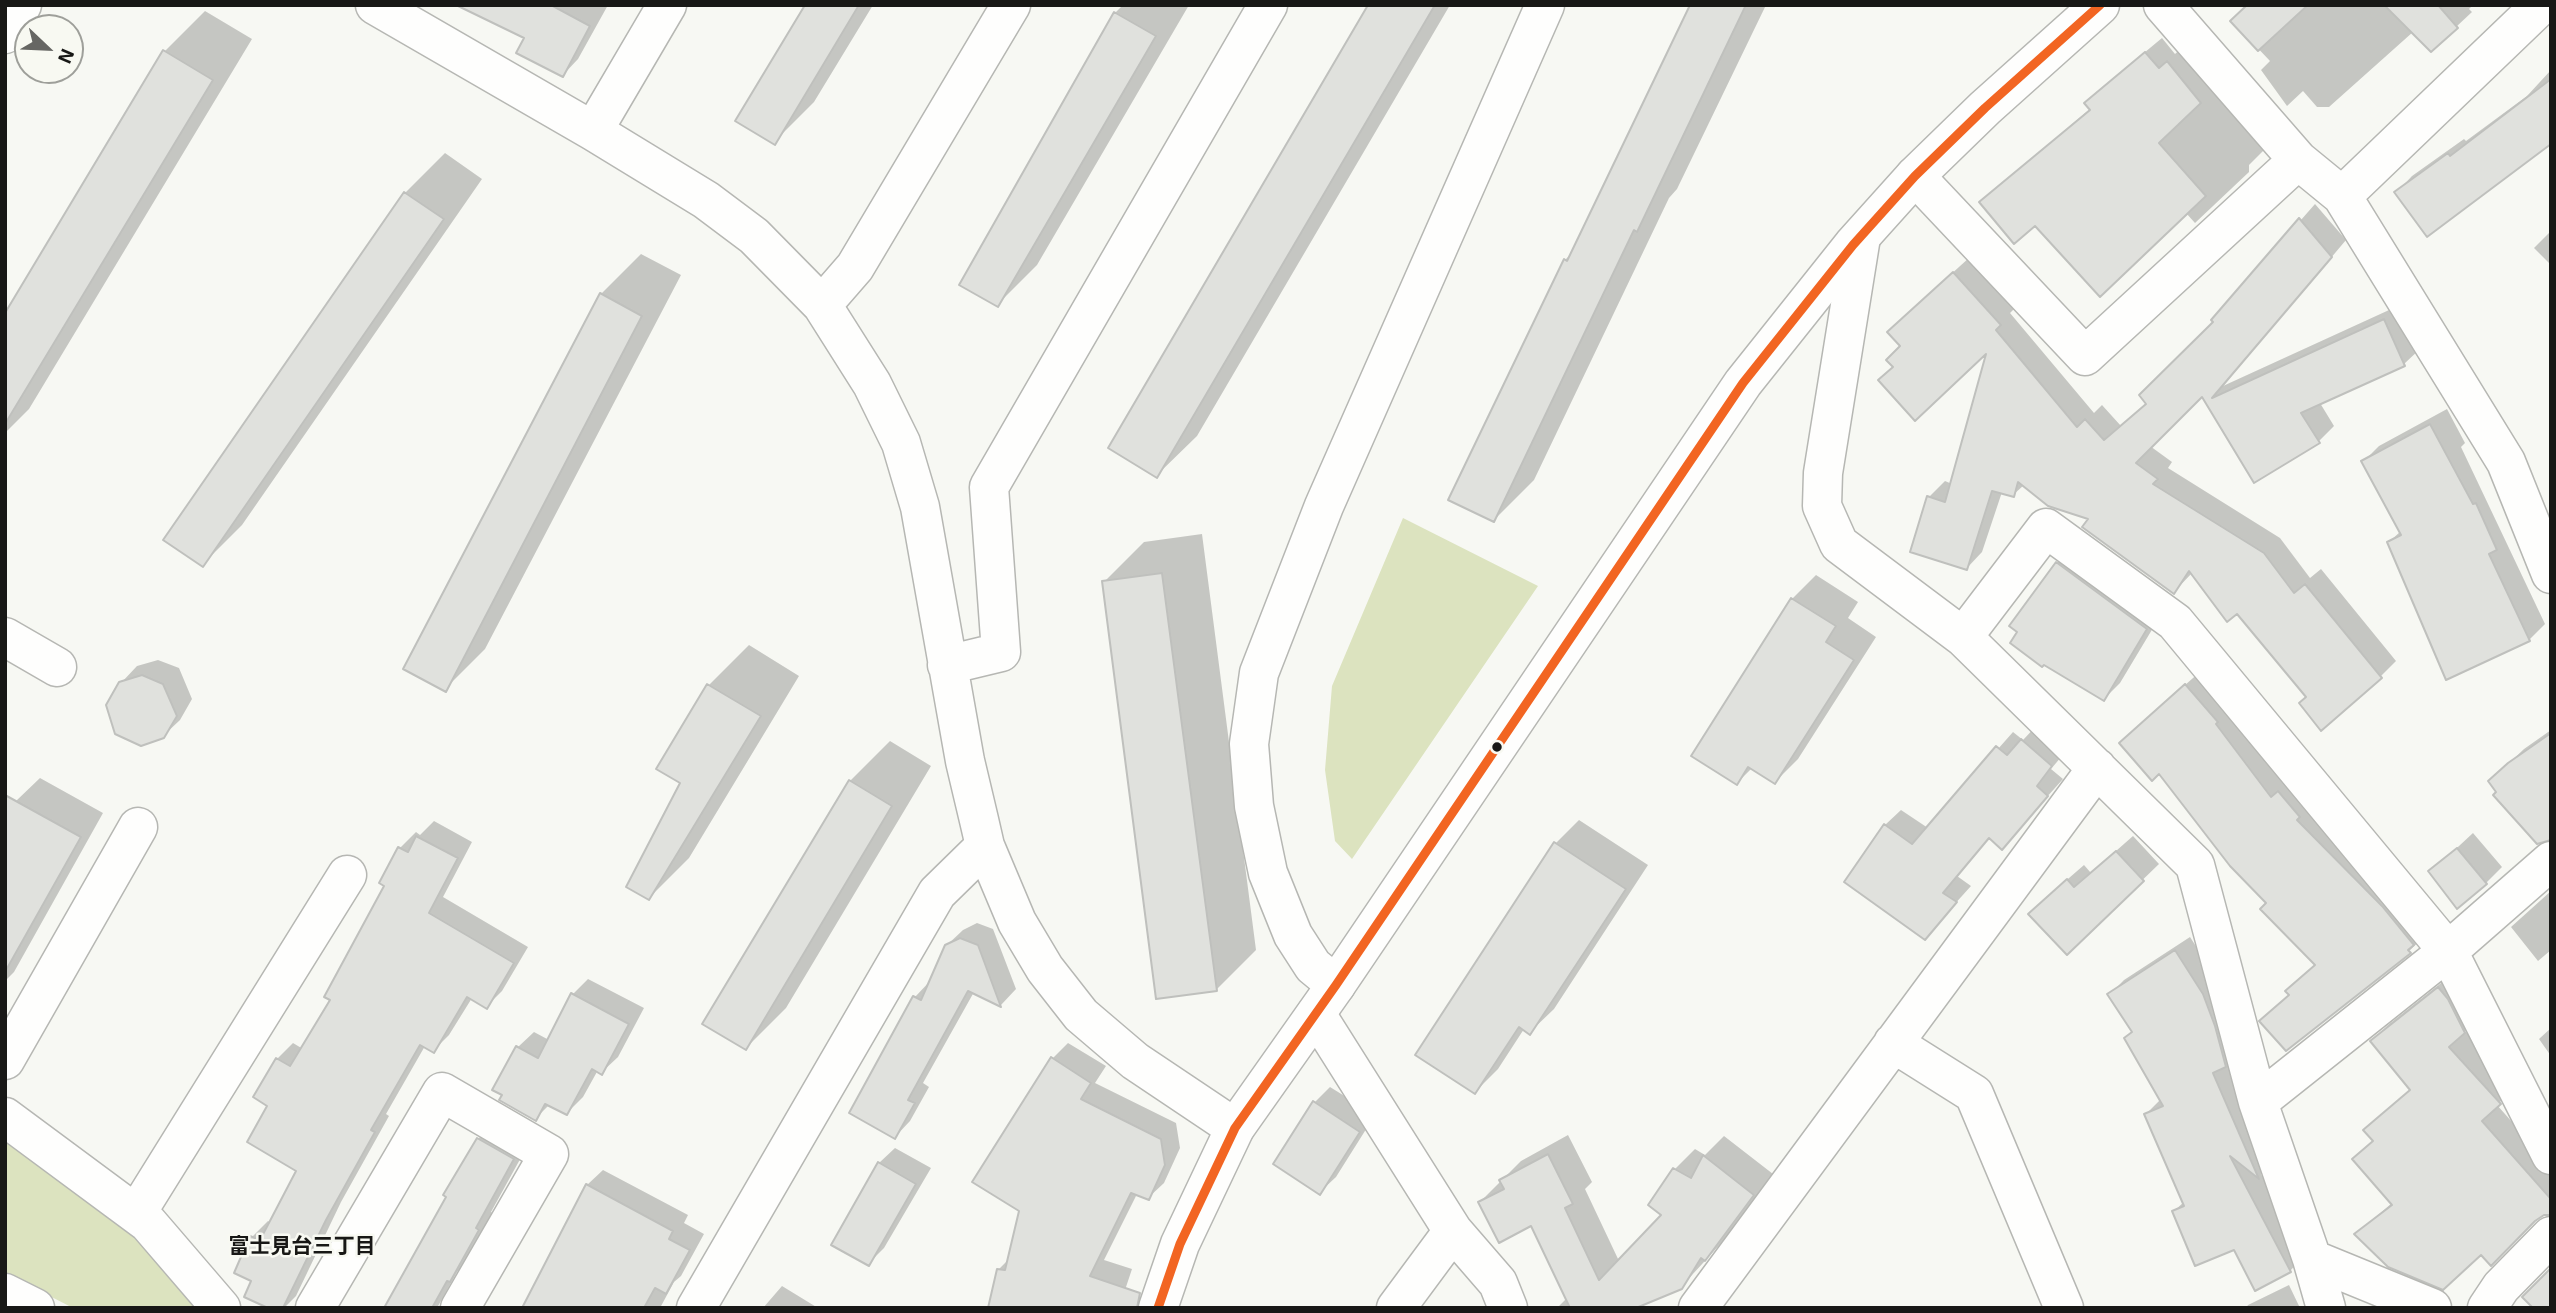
<!DOCTYPE html>
<meta charset="utf-8">
<style>
body{margin:0}
#map{position:relative;width:2556px;height:1313px;overflow:hidden;background:#f7f8f3;font-family:"Exo 2",sans-serif}
canvas{display:block}
.frame{position:absolute;inset:0;border:7px solid #181816;pointer-events:none}
.north{position:absolute;left:14px;top:14px;width:70px;height:70px;box-sizing:border-box;background:#f8f9f2;border:2px solid #9e9f9a;border-radius:50%;rotate:113deg;font-size:19px;font-weight:700;line-height:28px;text-align:center;color:#181816}
.north::after{content:'';display:block;margin:auto;width:24px;height:32px;background:#666663;clip-path:polygon(50% 0,100% 100%,50% 72%,0 100%)}
</style>
<div id="map">
<canvas width="2556" height="1313"></canvas>
<div class="frame"></div>
<div class="north">N</div>
</div>
<script>
const ctx = document.querySelector('canvas').getContext('2d');
ctx.lineJoin = 'round';
function fill(path, color) { ctx.fillStyle = color; ctx.fill(path, 'evenodd'); }
const toPath = rows => new Path2D(rows.map(r => 'M' + r).join(''));
function stroke(path, color, width, dash) { ctx.strokeStyle = color; ctx.lineWidth = width; ctx.lineCap = dash ? 'butt' : 'round'; ctx.setLineDash(dash || []); ctx.stroke(path); }
function label(font, color, halo, rows, align = 'center') {
  ctx.font = font + ' "Exo 2","Noto Sans JP",sans-serif'; ctx.lineWidth = 5; ctx.setLineDash([]); ctx.textBaseline = 'middle'; ctx.strokeStyle = halo; ctx.fillStyle = color; for (const [text, x, y, turn = 0] of rows) {
    ctx.save(); ctx.translate(x, y); ctx.rotate((+turn || 0) * Math.PI / 180); ctx.textAlign = isNaN(turn) ? turn : align; if (halo) ctx.strokeText(text, 0, 0); ctx.fillText(text, 0, 0); ctx.restore();
  }
}
fill(toPath([
 [1403,518,1538,586,1352,859,1335,841,1325,770,1332,686],
 [5,1136,137,1233,204,1308,73,1308,5,1273]
]), '#dce3bf');
fill(toPath([
 [460,5,608,5,578,59,563,75,526,37],
 [807,5,873,5,814,102,774,142],
 [1123,5,1189,5,1037,265,997,305,1115,13],
 [1370,5,1450,5,1197,436,1157,475],
 [1692,5,1766,5,1677,189,1669,198,1534,480,1494,520,1565,260,1573,252],
 [2247,5,2473,5,2469,9,2472,12,2456,27,2413,32,2329,107,2317,107,2303,91,2287,106,2261,70,2270,61,2232,21],
 [205,11,252,39,29,409,5,433,5,316,165,51],
 [2162,38,2175,54,2184,46,2267,147,2249,165,2249,172,2195,223,2186,213,2035,224,1981,202,2091,108,2087,103,2103,87],
 [2551,70,2551,142,2397,192,2412,176,2464,139,2466,141,2527,96],
 [445,153,482,179,242,525,202,565,165,539,405,193],
 [2315,204,2346,240,2223,386,2400,305,2420,349,2404,364,2320,403,2334,426,2319,441,2255,480,2203,394,2150,446,2172,462,2168,468,2280,538,2310,578,2321,569,2396,661,2380,677,2308,696,2238,611,2192,573,2174,592,2090,518,2024,485,2013,495,2002,492,1982,552,1967,568,1929,497,1945,481,1952,484,1990,349,1894,366,1902,346,1905,316,1970,257,2015,308,2010,313,2094,413,2102,405,2121,426,2147,403,2216,322,2213,320],
 [2551,231,2551,265,2534,248],
 [641,254,681,275,485,649,445,689,601,294],
 [2447,409,2465,443,2461,447,2545,624,2529,640,2389,542,2401,531,2363,462,2379,446],
 [1202,534,1256,950,1216,990,1104,582,1144,542],
 [2073,548,2162,613,2120,683,2104,699,2057,563],
 [1816,575,1858,602,1848,618,1876,637,1798,759,1775,782,1752,768,1737,783,1693,755,1792,599],
 [749,645,799,676,689,858,649,898,682,782,658,769,709,685],
 [158,660,179,668,192,699,180,720,163,736,121,683,137,666],
 [2201,671,2424,937,2409,951,2276,1006,2290,994,2287,991,2316,964,2136,728],
 [2038,724,2067,750,2051,769,2063,779,2002,847,1990,837,1957,876,1971,886,1925,937,1885,825,1901,810,1928,828,2013,732,2023,740],
 [2551,730,2551,838,2498,791,2505,767,2524,749],
 [890,741,931,766,786,1008,746,1048,850,781],
 [40,778,103,813,14,972,5,981,5,821,16,801],
 [1579,820,1648,865,1554,1009,1530,1032,1524,1029,1498,1069,1475,1092,1556,843],
 [434,821,472,842,443,897,528,947,502,991,486,1007,472,998,449,1035,433,1051,425,1046,386,1114,389,1116,341,1202,296,1296,284,1308,272,1308,253,1280,252,1237,268,1221,271,1223,299,1170,270,1106,277,1059,293,1043,303,1049,332,999,387,885,400,848,416,832,420,835],
 [2473,833,2502,867,2486,883,2431,872],
 [2133,836,2159,864,2067,953,2046,898,2084,865,2091,873],
 [2551,891,2551,950,2538,961,2511,927],
 [977,923,993,929,1016,989,1001,1005,974,992,923,1083,929,1087,910,1121,895,1137,852,1113,915,997,931,980,946,946,963,930],
 [2190,937,2217,979,2272,1163,2261,1174,2304,1256,2290,1271,2234,1248,2174,1211,2184,1202,2146,1114,2161,1099,2126,1038,2133,1031,2110,994,2124,980],
 [2455,972,2480,1016,2465,1031,2515,1087,2497,1105,2551,1166,2551,1213,2356,1234,2392,1203,2354,1159,2374,1140,2366,1130,2411,1089,2373,1041,2388,1025],
 [588,979,644,1008,618,1057,602,1072,598,1070,583,1097,567,1113,550,1104,535,1119,518,1047,534,1032,549,1040,573,994],
 [2551,1028,2551,1056,2539,1039],
 [1068,1043,1106,1066,1095,1083,1176,1123,1180,1148,1164,1183,1148,1198,1137,1194,1104,1260,1132,1269,1119,1308,998,1270,1010,1258,1052,1059],
 [1330,1087,1375,1115,1336,1177,1320,1192,1314,1103],
 [494,1123,529,1143,491,1212,494,1214,465,1264,457,1272,437,1308,385,1308,449,1196,446,1194,478,1139],
 [1568,1135,1592,1182,1585,1189,1619,1261,1664,1215,1650,1204,1675,1169,1695,1149,1705,1155,1724,1136,1773,1174,1725,1239,1681,1287,1632,1308,1557,1308,1567,1298,1532,1224,1480,1202,1521,1161],
 [895,1148,931,1168,884,1248,868,1264,879,1163],
 [603,1170,688,1215,684,1223,704,1234,681,1276,674,1282,660,1308,524,1308,587,1185],
 [2289,1285,2300,1308,2246,1308,2248,1305],
 [782,1286,818,1308,763,1308]
]), '#0003');
const building = toPath([
 [456,5,551,5,590,26,563,77,516,53,524,38,456,5],
 [805,5,859,5,775,145,735,121,805,5],
 [1368,5,1435,5,1157,478,1108,448,1368,5],
 [1690,5,1746,5,1637,232,1634,230,1494,522,1448,500,1564,259,1567,261,1690,5],
 [2247,5,2308,5,2258,51,2230,21,2247,5],
 [2384,5,2438,5,2458,28,2431,52,2384,5],
 [1114,12,1156,36,998,307,959,285,1114,12],
 [163,50,213,80,5,424,5,313,163,50],
 [2145,52,2159,68,2167,61,2201,103,2159,143,2206,196,2100,297,2035,226,2014,244,1979,202,2090,110,2084,103,2145,52],
 [2551,79,2551,144,2427,237,2394,192,2448,153,2450,156,2551,79],
 [404,192,444,219,203,567,163,540,404,192],
 [2299,218,2332,257,2212,398,2384,319,2405,366,2301,413,2320,443,2254,483,2202,397,2136,463,2158,479,2153,484,2264,553,2294,593,2305,584,2382,678,2321,731,2299,703,2306,697,2237,614,2227,622,2189,571,2174,594,2082,527,2088,519,2048,506,2018,482,2014,497,1992,491,1967,570,1910,552,1927,496,1945,502,1986,354,1915,421,1878,380,1893,367,1886,360,1900,346,1887,332,1953,272,2001,325,1996,330,2077,427,2085,419,2104,440,2146,404,2139,395,2213,322,2211,320,2299,218],
 [600,293,642,316,446,692,403,669,600,293],
 [2430,424,2473,504,2476,503,2497,550,2489,554,2530,641,2446,680,2387,542,2401,535,2361,461,2430,424],
 [2056,562,2147,629,2104,701,2044,665,2042,667,2010,643,2017,632,2009,626,2056,562],
 [1162,573,1217,991,1156,999,1102,581,1162,573],
 [1791,598,1836,626,1826,642,1854,660,1775,784,1748,767,1737,785,1691,756,1791,598],
 [142,675,163,684,177,716,164,738,141,746,115,734,106,705,119,682,142,675],
 [707,684,761,716,649,900,626,887,680,783,656,769,707,684],
 [2185,684,2218,722,2216,724,2271,797,2278,791,2300,817,2297,820,2383,907,2414,945,2408,950,2411,953,2286,1051,2259,1021,2289,995,2285,991,2315,965,2260,909,2266,903,2230,866,2159,774,2152,781,2119,743,2185,684],
 [2551,733,2551,840,2537,844,2493,795,2496,792,2488,781,2508,763,2551,733],
 [2021,739,2052,766,2037,786,2048,796,2002,850,1989,838,1943,893,1957,902,1925,940,1844,882,1884,824,1912,844,1996,746,2007,755,2021,739],
 [849,780,892,806,746,1050,702,1024,849,780],
 [5,795,81,837,5,972,5,795],
 [416,836,458,858,429,913,514,963,487,1009,467,997,434,1053,420,1045,371,1130,375,1132,326,1220,283,1308,268,1308,244,1297,251,1281,234,1273,250,1236,260,1240,296,1171,247,1142,267,1106,253,1097,276,1058,290,1066,330,1000,324,997,384,886,379,883,398,847,408,852,416,836],
 [1554,842,1626,889,1530,1035,1519,1027,1475,1094,1415,1055,1554,842],
 [2457,848,2487,884,2457,909,2428,871,2457,848],
 [2116,851,2144,881,2067,955,2028,914,2067,879,2074,887,2116,851],
 [960,938,978,945,1001,1007,968,991,908,1100,915,1103,895,1139,849,1113,913,996,921,1000,945,945,960,938],
 [2175,950,2203,994,2215,1026,2226,1067,2213,1073,2259,1179,2230,1156,2291,1272,2255,1291,2234,1250,2195,1266,2172,1211,2184,1206,2144,1114,2163,1106,2124,1038,2132,1032,2107,994,2175,950],
 [2438,987,2448,999,2465,1033,2449,1047,2501,1104,2482,1121,2551,1199,2551,1215,2544,1215,2535,1221,2491,1266,2481,1255,2443,1290,2388,1267,2354,1234,2392,1205,2352,1159,2373,1141,2363,1130,2410,1090,2370,1041,2438,987],
 [571,993,629,1024,602,1075,592,1069,567,1115,545,1104,536,1121,499,1100,502,1095,492,1090,516,1046,538,1058,571,993],
 [1051,1057,1091,1083,1081,1099,1161,1139,1165,1165,1149,1200,1131,1193,1090,1276,1140,1293,1137,1308,988,1308,997,1269,1005,1270,1019,1211,972,1182,1051,1057],
 [1313,1101,1360,1132,1320,1195,1273,1164,1313,1101],
 [477,1138,514,1159,476,1228,479,1230,450,1282,447,1281,432,1308,384,1308,446,1197,443,1195,477,1138],
 [1548,1154,1573,1204,1565,1208,1599,1280,1661,1215,1648,1205,1673,1168,1691,1178,1703,1155,1754,1195,1705,1261,1701,1258,1682,1289,1636,1308,1570,1308,1531,1226,1499,1243,1478,1202,1504,1189,1499,1180,1548,1154],
 [878,1162,916,1184,869,1266,831,1245,878,1162],
 [586,1184,673,1231,669,1239,690,1250,666,1294,655,1288,644,1308,522,1308,586,1184],
 [2551,1268,2551,1308,2533,1308,2522,1297,2551,1268]
]);
fill(building, '#e0e1dd');
stroke(building, '#bfc0bd', 2);
const minor = toPath([
 [375,5,593,131,706,200,754,236,822,305,872,384,901,443,920,507,965,761,979,820,985,846,1017,922,1045,969,1081,1015,1135,1061,1235,1128],
 [2163,5,2298,160,2342,196,2506,462,2551,574],
 [593,131,667,5],
 [1915,176,2085,356,2298,160],
 [2342,196,2541,5],
 [1861,237,1823,473,1822,506,1839,544,1963,637,2195,865,2258,1102,2312,1259,2432,1308],
 [822,305,855,267,1011,5],
 [5,637,57,667],
 [1963,637,2046,528,2175,622,2448,951,2551,1155],
 [947,665,1001,652,989,487,1268,5],
 [1336,985,1313,966,1293,935,1268,873,1254,806,1249,744,1259,673,1324,506,1545,5],
 [1316,1014,1453,1231,1498,1283,1508,1308],
 [1893,1043,1974,1094,2064,1308],
 [5,1060,138,827],
 [2258,1102,2448,951,2551,861],
 [5,1117,148,1223,221,1308],
 [136,1214,347,875],
 [2312,1259,2326,1308],
 [5,1293,35,1308],
 [315,1308,442,1092,549,1154,460,1308],
 [696,1308,937,893,985,846],
 [1396,1308,1453,1231],
 [1698,1308,2097,768],
 [2487,1308,2501,1287,2551,1236]
]);
const tertiary = toPath([
 [5,34,22,5],
 [1158,1308,1180,1244,1235,1128,1336,985,1743,383,1853,245,1915,176,1985,108,2100,5]
]);
stroke(minor, '#b6b7b3', 41);
stroke(tertiary, '#b6b7b3', 41);
stroke(minor, '#fefefd', 38);
stroke(tertiary, '#fefefd', 38);
stroke(toPath([
 [1158,1308,1180,1244,1235,1128,1336,985,1743,383,1853,245,1915,176,1985,108,2100,5]
]), '#f26522', 9);
for (const [x, y, r, color] of [
 [1497,747,6,"#181816"]
]) { const dot = new Path2D(); dot.arc(x, y, r, 0, 2 * Math.PI); ctx.fillStyle = color; ctx.fill(dot); stroke(dot, '#f8f9f2', 2.5); }
label('bold 21px', '#181816', '#f8f9f2', [
 ["富士見台三丁目",302,1246]
]);
</script>
